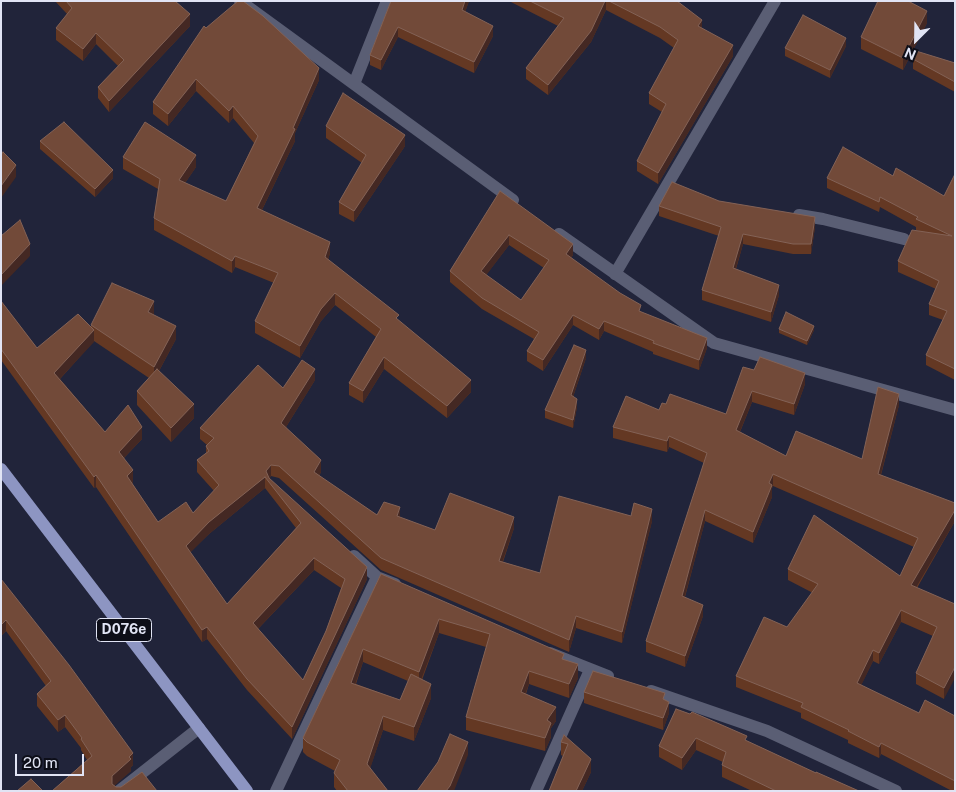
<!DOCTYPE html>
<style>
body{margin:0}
#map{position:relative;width:956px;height:792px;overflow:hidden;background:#21243a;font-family:"Public Sans",sans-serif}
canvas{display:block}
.frame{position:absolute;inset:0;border:2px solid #e1e4f4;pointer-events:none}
.north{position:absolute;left:891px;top:15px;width:50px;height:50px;-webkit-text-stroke:4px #0d0e18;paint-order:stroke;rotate:203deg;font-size:14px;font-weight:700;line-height:20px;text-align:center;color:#e1e4f4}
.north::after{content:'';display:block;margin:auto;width:18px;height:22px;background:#e1e4f4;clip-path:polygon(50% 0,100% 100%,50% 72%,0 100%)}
.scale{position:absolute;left:15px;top:754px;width:69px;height:22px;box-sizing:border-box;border:2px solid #e1e4f4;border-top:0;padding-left:6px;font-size:15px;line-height:18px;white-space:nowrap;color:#e1e4f4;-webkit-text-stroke:4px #0d0e18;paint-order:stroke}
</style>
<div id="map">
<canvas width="956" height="792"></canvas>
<div class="frame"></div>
<div class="north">N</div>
<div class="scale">20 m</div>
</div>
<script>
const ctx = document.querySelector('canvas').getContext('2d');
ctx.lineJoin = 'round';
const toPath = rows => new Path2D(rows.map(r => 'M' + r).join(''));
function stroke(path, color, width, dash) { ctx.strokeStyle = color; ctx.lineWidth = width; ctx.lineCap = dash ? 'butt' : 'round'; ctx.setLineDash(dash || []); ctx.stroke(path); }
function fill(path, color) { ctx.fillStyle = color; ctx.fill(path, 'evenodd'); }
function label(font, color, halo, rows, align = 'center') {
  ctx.font = font + ' "Public Sans",sans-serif'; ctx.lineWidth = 5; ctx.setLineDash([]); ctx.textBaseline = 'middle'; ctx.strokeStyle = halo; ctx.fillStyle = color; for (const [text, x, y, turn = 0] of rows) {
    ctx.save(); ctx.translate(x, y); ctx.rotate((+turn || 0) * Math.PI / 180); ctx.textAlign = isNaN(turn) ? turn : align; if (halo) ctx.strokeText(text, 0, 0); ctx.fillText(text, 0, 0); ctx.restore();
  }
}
stroke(toPath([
 [240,1,513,200],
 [354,84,387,1],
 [799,215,823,219,904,239],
 [559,234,714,343,955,410],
 [615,274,775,1],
 [354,556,377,577,395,584],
 [550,653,608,676],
 [651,691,767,731,896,791],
 [119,791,199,728],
 [276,791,377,577],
 [536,791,590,670]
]), '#5a5e74', 12);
stroke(toPath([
 [1,469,247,791]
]), '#8d95c2', 12);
fill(toPath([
 [55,1,175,1,190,26,109,112,98,98,98,87,118,66,96,44,83,61,56,40,56,28,67,14],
 [391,1,469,1,465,12,493,36,474,73,398,37,381,70,370,65,370,55],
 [509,1,677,1,702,28,733,56,658,184,637,171,637,161,662,112,649,104,649,93,674,48,660,38,606,10,591,42,548,95,526,79,526,68,558,26],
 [927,23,903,70,861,49,861,37],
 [206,28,319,80,295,133,295,141,262,210,330,253,328,260,399,321,471,392,447,418,384,369,363,403,349,395,349,383,376,337,335,305,321,321,300,358,255,333,255,321,274,283,235,267,232,273,154,230,154,218,158,189,123,169,123,157,196,167,185,183,226,201,254,143,233,118,229,123,196,91,168,126,153,114,153,102],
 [846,46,830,78,785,56,785,48],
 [913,59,955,63,955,92,913,69],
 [326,126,405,146,354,222,339,214,339,202,362,163,326,138],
 [40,141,113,178,95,197,40,149],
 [955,174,955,380,926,365,926,355,943,320,929,315,929,304,936,289,898,272,898,261,919,231,916,230,916,227,880,207,879,212,827,188,827,178,893,176,944,196],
 [500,191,573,255,571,258,641,312,707,348,699,370,653,354,653,352,604,331,599,340,573,325,543,371,527,361,527,351,534,339,482,309,450,282,450,271],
 [509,245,544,268,521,300,486,275],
 [719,201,815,227,811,254,793,254,743,244,736,269,779,295,771,322,702,300,702,290,719,236,659,216,659,206],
 [1,301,37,348,91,327,91,325,154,315,176,339,159,371,194,418,171,442,137,405,137,391,149,378,94,341,60,379,105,432,142,439,124,458,133,482,132,483,158,522,193,513,214,491,197,472,197,460,206,453,206,446,207,445,200,439,200,428,283,388,315,380,286,427,321,472,319,476,377,515,400,518,435,530,514,528,503,562,540,573,631,516,652,521,622,643,576,628,569,652,381,570,279,478,271,476,269,479,367,579,292,739,247,690,207,639,202,642,96,487,94,488,1,360],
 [265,488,296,528,227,604,190,552,209,534],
 [314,570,341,588,326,631,303,680,258,629],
 [779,329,814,330,807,345,779,333],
 [586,358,573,397,577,407,573,428,545,418,545,410],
 [743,367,805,384,794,415,752,402,740,432,786,456,862,459,899,405,881,475,955,521,917,588,955,604,944,699,916,684,916,673,933,636,901,622,879,664,873,661,861,685,919,713,955,716,955,791,952,791,881,754,879,758,848,743,848,740,801,718,801,713,736,687,736,676,787,627,813,593,788,580,788,569,900,576,914,547,773,486,772,488,772,497,753,543,705,521,685,597,703,616,685,667,646,652,646,641,704,463,669,447,667,452,613,438,613,427,659,410,726,414],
 [381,574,564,660,578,678,569,698,529,684,526,694,556,721,551,728,551,737,545,751,466,730,466,717,486,647,439,633,422,680,431,698,414,741,383,730,370,768,388,791,337,791,334,787,334,773,335,771,307,756,303,752,303,738],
 [363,662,408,681,400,700,356,684],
 [1,579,133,765,131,767,131,771,114,785,116,787,157,791,52,791,87,760,81,750,81,748,65,727,58,732,37,706,37,694,46,686,6,631,1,636],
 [584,692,665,700,669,713,663,730,584,703],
 [676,709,816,773,859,791,752,791,722,777,722,765,723,762,696,750,682,770,659,757,659,746],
 [564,735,591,772,582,791,549,791,563,756,561,755,561,742]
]), '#643823');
fill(toPath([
 [465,1,469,1,462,21,462,10],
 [605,1,606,1,606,10,591,42,548,95,548,85],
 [927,11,927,23,903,70,903,58],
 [190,14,190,26,109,112,109,101],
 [702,20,702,31,698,26],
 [493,26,493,36,474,73,474,62],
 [398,27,398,37,381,70,381,60],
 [96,33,96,44,83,61,83,49],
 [846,38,846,46,830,78,830,70],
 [733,45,733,56,658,184,658,173],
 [319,68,319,80,295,133,295,141,257,220,257,208],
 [196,79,196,91,168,126,168,114],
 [233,106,233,118,229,123,229,111],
 [405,135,405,146,354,222,354,211],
 [196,155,196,167,179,192,179,180],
 [16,165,16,177,1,198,1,186],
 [113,170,113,178,95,197,95,189],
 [815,217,815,227,811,254,811,244],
 [743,234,743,244,733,278,733,268],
 [509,235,509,245,481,282,481,271],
 [330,242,330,253,325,269,325,257],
 [30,244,30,256,1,286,1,275],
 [573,244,573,255,566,265,566,254],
 [235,256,235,267,232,273,232,261],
 [779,285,779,295,771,322,771,312],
 [335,293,335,305,321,321,300,358,300,346,321,309],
 [154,301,154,315,148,312],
 [573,315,573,325,543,371,543,360],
 [604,321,604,331,599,340,599,329],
 [176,326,176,339,154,380,154,367],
 [814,326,814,330,807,345,807,341],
 [94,330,94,342,54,385,54,373],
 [707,338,707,348,699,370,699,360],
 [586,350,586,358,571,403,571,395],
 [384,357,384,369,363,403,363,391],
 [315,369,315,380,281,435,281,423],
 [805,373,805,384,794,415,794,404],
 [471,380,471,392,447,418,447,406],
 [752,391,752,402,736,441,736,430],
 [899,394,899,405,878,485,878,474],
 [577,399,577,407,573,428,573,420],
 [194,404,194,418,171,442,171,428],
 [142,427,142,439,119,463,119,452],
 [669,436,669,447,667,452,667,441],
 [321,460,321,472,314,484,314,472],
 [271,465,271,476,268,481,266,471],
 [133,470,133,482,127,488,127,476],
 [773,474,773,486,772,488,772,497,753,543,753,532,769,483],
 [96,475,96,487,94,488,94,477],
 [265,477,265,488,209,534,186,557,186,546,209,522],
 [400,507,400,519,397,516],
 [652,509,652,521,622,643,622,632],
 [705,510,705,521,682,607,682,596],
 [955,510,955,521,911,596,911,585],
 [514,517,514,528,499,572,499,561],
 [314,558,314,570,253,634,253,623],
 [367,567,367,579,292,739,292,727],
 [703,605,703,616,685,667,685,656],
 [901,610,901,622,879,664,879,653],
 [576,616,576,628,569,652,569,640],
 [439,619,439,633,419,685,419,672],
 [6,620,6,631,1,636,1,625],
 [207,627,207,639,202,642,202,630],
 [363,649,363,662,351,696,351,683],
 [873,650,873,661,857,694,857,683],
 [578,664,578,678,569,698,569,684],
 [955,667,955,678,944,699,944,688],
 [529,671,529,684,521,705,521,692],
 [431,684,431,698,414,741,414,727],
 [669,702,669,713,663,730,663,718],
 [556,707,556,721,551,728,551,737,545,751,545,738,547,720],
 [65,715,65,727,58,732,58,720],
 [383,716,383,730,367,778,367,764],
 [696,738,696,750,682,770,682,758],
 [468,742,468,755,454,791,446,791],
 [881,743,881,754,879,758,879,747],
 [133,753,133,765,131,767,131,771,112,788,112,776,129,757],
 [591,759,591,772,582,791,576,791]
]), '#442823');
const building = toPath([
 [66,1,175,1,190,14,109,101,98,87,124,60,96,33,83,49,56,28,72,8,66,1],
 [238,1,243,1,263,16,319,68,293,128,295,129,257,208,330,242,325,257,399,315,396,318,471,380,447,406,384,357,363,391,349,383,381,329,335,293,321,309,300,346,255,321,278,273,235,256,232,261,154,218,160,179,123,157,145,122,196,155,179,180,226,201,258,136,233,106,229,111,196,79,168,114,153,102,204,26,206,28,238,1],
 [391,1,465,1,462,10,493,26,474,62,398,27,381,60,370,55,391,1],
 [530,1,605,1,591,31,548,85,526,68,564,18,530,1],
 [609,1,677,1,702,20,698,26,733,45,658,173,637,161,666,104,649,93,678,40,660,27,609,1],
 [878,1,908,1,927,11,903,58,861,37,878,1],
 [803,15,846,38,830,70,785,48,803,15],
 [916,51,955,63,955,82,913,59,916,51],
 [343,93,405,135,354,211,339,202,366,155,326,126,343,93],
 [64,122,113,170,95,189,40,141,64,122],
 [843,147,893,176,896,168,944,196,955,174,955,369,926,355,947,311,929,304,939,281,898,261,912,230,952,236,916,219,918,217,880,197,879,202,827,178,843,147],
 [3,152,16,165,1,186,1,155,3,152],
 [672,182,719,201,815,217,811,244,793,244,743,234,733,268,779,285,771,312,702,290,721,227,659,206,672,182],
 [500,191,573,244,566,254,620,293,641,305,639,311,707,338,699,360,653,343,654,341,604,321,599,329,573,315,543,360,527,351,539,332,482,298,450,271,500,191],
 [509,235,549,260,521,300,481,271,509,235],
 [20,220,30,244,1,275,1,236,20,220],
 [112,283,154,301,148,312,176,326,154,367,91,325,112,283],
 [1,301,37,348,78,314,94,330,54,373,105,432,128,405,142,427,119,452,133,470,127,476,158,522,186,502,193,513,219,485,197,460,209,451,206,446,214,438,200,428,258,365,283,388,302,360,315,369,281,423,321,460,314,472,377,515,384,502,400,507,397,516,435,530,450,493,514,517,499,561,540,573,559,496,631,516,634,503,652,509,622,632,576,616,569,640,381,558,279,466,271,465,266,471,269,478,367,567,292,727,247,679,207,627,202,630,96,475,94,477,1,349,1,301],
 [265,477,301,523,227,604,186,546,209,522,265,477],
 [314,558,345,579,326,631,303,680,253,623,314,558],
 [786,312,814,326,807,341,779,329,786,312],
 [574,345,586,350,571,395,577,399,573,420,545,410,574,345],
 [760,357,805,373,794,404,752,391,736,430,786,456,796,431,862,459,878,387,899,394,878,474,955,503,955,510,911,585,955,604,955,667,944,688,916,673,937,627,901,610,879,653,873,650,857,683,919,713,925,700,955,716,955,781,881,743,879,747,848,731,849,730,801,707,803,703,736,676,764,617,787,627,818,584,788,569,814,515,900,576,918,538,773,474,769,483,772,485,753,532,705,510,682,596,703,605,685,656,646,641,707,453,669,436,667,441,613,427,626,396,659,410,662,403,666,404,670,394,726,414,743,367,754,370,760,357],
 [157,369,194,404,171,428,137,391,157,369],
 [381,574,564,654,562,659,578,664,569,684,529,671,521,692,556,707,547,720,551,723,545,738,466,717,490,634,439,619,419,672,363,649,351,683,400,700,411,674,431,684,414,727,383,716,367,764,388,791,348,791,334,773,340,760,307,742,303,738,381,574],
 [1,579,69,665,133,753,129,757,131,759,112,776,112,784,116,787,121,787,142,772,157,791,52,791,92,756,81,739,82,738,65,715,58,720,37,694,51,681,6,620,1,625,1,579],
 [593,671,665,693,663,699,669,702,663,718,584,692,593,671],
 [676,709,690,714,692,712,747,736,745,740,816,773,816,772,859,791,776,791,722,765,726,752,696,738,682,758,659,746,676,709],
 [450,734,468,742,450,786,446,791,417,791,438,762,450,734],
 [564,735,591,759,576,791,549,791,568,744,561,742,564,735],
 [31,779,43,791,17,791,31,779]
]);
fill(building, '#724a39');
stroke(building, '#836256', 1);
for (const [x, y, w] of [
 [124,630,55]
]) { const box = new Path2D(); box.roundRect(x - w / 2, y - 11.5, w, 23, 4); ctx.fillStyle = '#0d0e18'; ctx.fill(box); stroke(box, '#e1e4f4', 1); }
label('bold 14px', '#e1e4f4', null, [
 ["D076e",124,630]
]);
</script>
